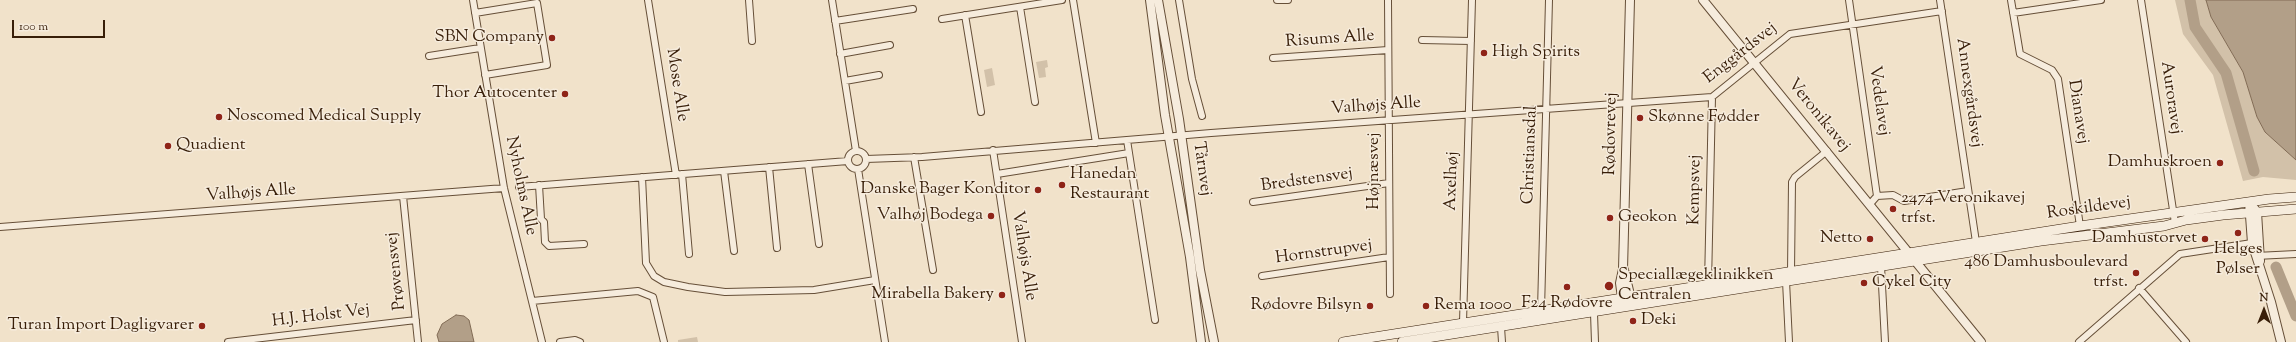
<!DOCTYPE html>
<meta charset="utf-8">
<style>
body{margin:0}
#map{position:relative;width:2296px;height:342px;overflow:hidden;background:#f1e2ca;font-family:"Sorts Mill Goudy",serif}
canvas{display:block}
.north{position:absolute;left:2244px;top:290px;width:40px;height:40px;-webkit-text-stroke:3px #f6ecdd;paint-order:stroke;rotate:0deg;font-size:11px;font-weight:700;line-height:16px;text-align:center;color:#381e08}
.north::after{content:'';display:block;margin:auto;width:14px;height:18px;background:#381e08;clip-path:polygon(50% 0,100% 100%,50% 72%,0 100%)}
.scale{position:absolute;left:12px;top:20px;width:93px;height:18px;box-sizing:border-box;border:2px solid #381e08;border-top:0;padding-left:5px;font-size:12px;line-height:14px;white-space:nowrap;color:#381e08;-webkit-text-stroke:3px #f6ecdd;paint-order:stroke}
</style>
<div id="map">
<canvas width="2296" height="342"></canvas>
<div class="north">N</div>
<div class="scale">100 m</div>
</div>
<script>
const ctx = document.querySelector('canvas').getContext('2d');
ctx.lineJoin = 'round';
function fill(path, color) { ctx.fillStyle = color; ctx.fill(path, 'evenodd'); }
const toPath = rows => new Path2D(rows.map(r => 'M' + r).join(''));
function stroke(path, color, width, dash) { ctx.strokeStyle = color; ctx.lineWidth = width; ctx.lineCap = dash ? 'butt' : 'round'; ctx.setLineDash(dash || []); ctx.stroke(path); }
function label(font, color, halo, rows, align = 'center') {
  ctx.font = font + ' "Sorts Mill Goudy",serif'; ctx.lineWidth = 3; ctx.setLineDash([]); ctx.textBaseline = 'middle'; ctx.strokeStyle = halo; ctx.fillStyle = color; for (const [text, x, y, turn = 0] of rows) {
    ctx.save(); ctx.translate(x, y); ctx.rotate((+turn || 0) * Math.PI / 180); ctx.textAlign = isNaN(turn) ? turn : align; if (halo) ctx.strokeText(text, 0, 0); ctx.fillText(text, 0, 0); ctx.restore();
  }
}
fill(toPath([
 [2175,0,2206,0,2211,17,2243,72,2257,117,2265,132,2296,160,2296,180,2263,177,2243,181,2213,75,2183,34],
 [1047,60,1048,67,1045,68,1046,77,1039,78,1036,62],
 [992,68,995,85,987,87,984,70],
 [697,337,698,342,678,342,678,340]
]), '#d2c1a9');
const water = toPath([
 [2206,0,2296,0,2296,160,2265,132,2257,117,2243,72,2211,17,2206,0],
 [456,315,464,316,469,320,474,342,439,342,437,335,442,324,456,315]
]);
fill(water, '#b29f88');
stroke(water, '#816b55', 1);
stroke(toPath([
 [2190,0,2195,27,2226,73,2254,171],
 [2276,267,2296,316]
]), '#b29f88', 11);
const minor = toPath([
 [473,0,504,188,542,342],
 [648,0,676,175],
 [749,0,752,41],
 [832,0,856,151],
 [1073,0,1096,143],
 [1179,0,1192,79,1202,116],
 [1277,0,1288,0],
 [1388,0,1390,294],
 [1849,0,1877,196,1870,204],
 [1940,0,1976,242],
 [2011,0,2020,54,2052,70,2058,79,2080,226],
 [2141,0,2175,223],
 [1020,7,1035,102],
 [475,13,537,3,547,65,485,75],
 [2013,13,2101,0],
 [965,15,981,112],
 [942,19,1062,0],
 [835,21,913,9],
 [1422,40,1471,41],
 [840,54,890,45],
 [429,56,480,48],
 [1273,58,1388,50],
 [845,81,879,75],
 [1127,140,1155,320],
 [993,150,1022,342],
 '848 160a9 9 0 1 1 18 0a9 9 0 1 1-18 0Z',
 [914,157,933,270],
 [866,159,922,157,1211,133,1712,97,1790,34,1942,11],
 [808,164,819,244],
 [769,167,777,248],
 [858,169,885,342],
 [724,171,734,251],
 [682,174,689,254],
 [997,174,1129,153],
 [642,177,646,263,654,276,664,282,688,287,725,292,814,290,875,280],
 [539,185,541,219,544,222,545,242,549,246,584,244],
 [519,187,848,161],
 [403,196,418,342],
 [1877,196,1893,195,1904,201,1968,191],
 [1253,202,1389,183],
 [0,227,504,188],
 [2256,256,2296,254],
 [1881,266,1885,342],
 [1791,272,1792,182,1795,177,1827,151],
 [1262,276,1389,257],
 [1786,281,1789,342],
 [1708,284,1712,97],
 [2139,288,2186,342],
 [532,301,638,291,653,297,664,342],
 [1541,310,1549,0],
 [1594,313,1595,342],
 [1463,323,1472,0],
 [1501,327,1502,342],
 [228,342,416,320],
 [560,342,575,340,580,342],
 [2079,342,2180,254,2252,243]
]);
const tertiary = toPath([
 [1150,0,1165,115,1190,257,1201,342],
 [1158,0,1179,119,1200,270,1214,342],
 [1703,0,1981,342],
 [2249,202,2252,243,2271,302,2281,342],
 [2254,208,2257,212,2260,261],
 [1624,270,1632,303],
 [1623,305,1620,283,1623,269,1630,0]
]);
const secondary = toPath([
 [1343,342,2080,226,2269,199,2296,197],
 [1402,342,2041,241,2164,226,2186,220,2223,215,2296,209]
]);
stroke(minor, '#664f38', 8);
stroke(tertiary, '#664f38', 10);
stroke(secondary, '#381e08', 10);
stroke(minor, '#f6ecdd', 6);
stroke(tertiary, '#f6ecdd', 8);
stroke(secondary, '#f6ecdd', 9);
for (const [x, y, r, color] of [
 [552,38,4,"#8f2418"],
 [1484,53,4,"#8f2418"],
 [565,94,4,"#8f2418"],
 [219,117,4,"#8f2418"],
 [1640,118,4,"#8f2418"],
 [168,146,4,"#8f2418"],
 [2220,163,4,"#8f2418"],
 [1062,185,4,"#8f2418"],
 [1038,190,4,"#8f2418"],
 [1893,209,4,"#8f2418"],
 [991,216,4,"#8f2418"],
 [1610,218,4,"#8f2418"],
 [2238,233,4,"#8f2418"],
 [1870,239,4,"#8f2418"],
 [2205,239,4,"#8f2418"],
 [2136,273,4,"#8f2418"],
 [1864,283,4,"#8f2418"],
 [1609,286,5,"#8f2418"],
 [1567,287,4,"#8f2418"],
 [1002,295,4,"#8f2418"],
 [1370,306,4,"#8f2418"],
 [1426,306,4,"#8f2418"],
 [1633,321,4,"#8f2418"],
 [202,326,4,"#8f2418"]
]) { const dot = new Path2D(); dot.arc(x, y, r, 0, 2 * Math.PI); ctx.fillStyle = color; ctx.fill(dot); stroke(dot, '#f6ecdd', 1.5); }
label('17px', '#381e08', '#f6ecdd', [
 ["SBN Company",544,38],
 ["High Spirits",1492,53,"left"],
 ["Thor Autocenter",557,94],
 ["Noscomed Medical Supply",227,117,"left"],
 ["Skønne Fødder",1648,118,"left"],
 ["Quadient",176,146,"left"],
 ["Damhuskroen",2212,163],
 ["Hanedan",1070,175,"left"],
 ["Restaurant",1070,195,"left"],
 ["Danske Bager Konditor",1030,190],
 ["2474 Veronikavej",1901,199,"left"],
 ["trfst.",1901,219,"left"],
 ["Valhøj Bodega",983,216],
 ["Geokon",1618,218,"left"],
 ["Netto",1862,239],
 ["Damhustorvet",2197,239],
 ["Helges",2238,250,"center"],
 ["Pølser",2238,270,"center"],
 ["486 Damhusboulevard",2128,263],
 ["trfst.",2128,283],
 ["Speciallægeklinikken",1618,276,"left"],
 ["Centralen",1618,296,"left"],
 ["Cykel City",1872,283,"left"],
 ["Mirabella Bakery",994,295],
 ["F24 Rødovre",1567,304,"center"],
 ["Rødovre Bilsyn",1362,306],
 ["Rema 1000",1434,306,"left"],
 ["Deki",1641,321,"left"],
 ["Turan Import Dagligvarer",194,326]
], 'right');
label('17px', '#381e08', '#f6ecdd', [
 ["Risums Alle",1330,40,-4],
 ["Enggårdsvej",1741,54,-38],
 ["Mose Alle",676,85,81],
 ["Annexgårdsvej",1968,93,82],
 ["Auroravej",2170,98,82],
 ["Vedelavej",1878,101,82],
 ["Valhøjs Alle",1376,107,-4],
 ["Dianavej",2077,112,81],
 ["Veronikavej",1818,116,51],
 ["Rødovrevej",1612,134,-89],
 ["Christiansdal",1531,155,-88],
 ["Tårnvej",1201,169,82],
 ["Højnæsvej",1375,171,-90],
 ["Bredstensvej",1307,181,-8],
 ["Axelhøj",1453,181,-88],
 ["Nyholms Alle",520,186,78],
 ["Kempsvej",1696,190,-89],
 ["Valhøjs Alle",251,194,-4],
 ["Roskildevej",2089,209,-8],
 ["Hornstrupvej",1324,253,-8],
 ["Valhøjs Alle",1023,256,81],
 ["Prøvensvej",397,271,-96],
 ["H.J. Holst Vej",321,317,-7]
]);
</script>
